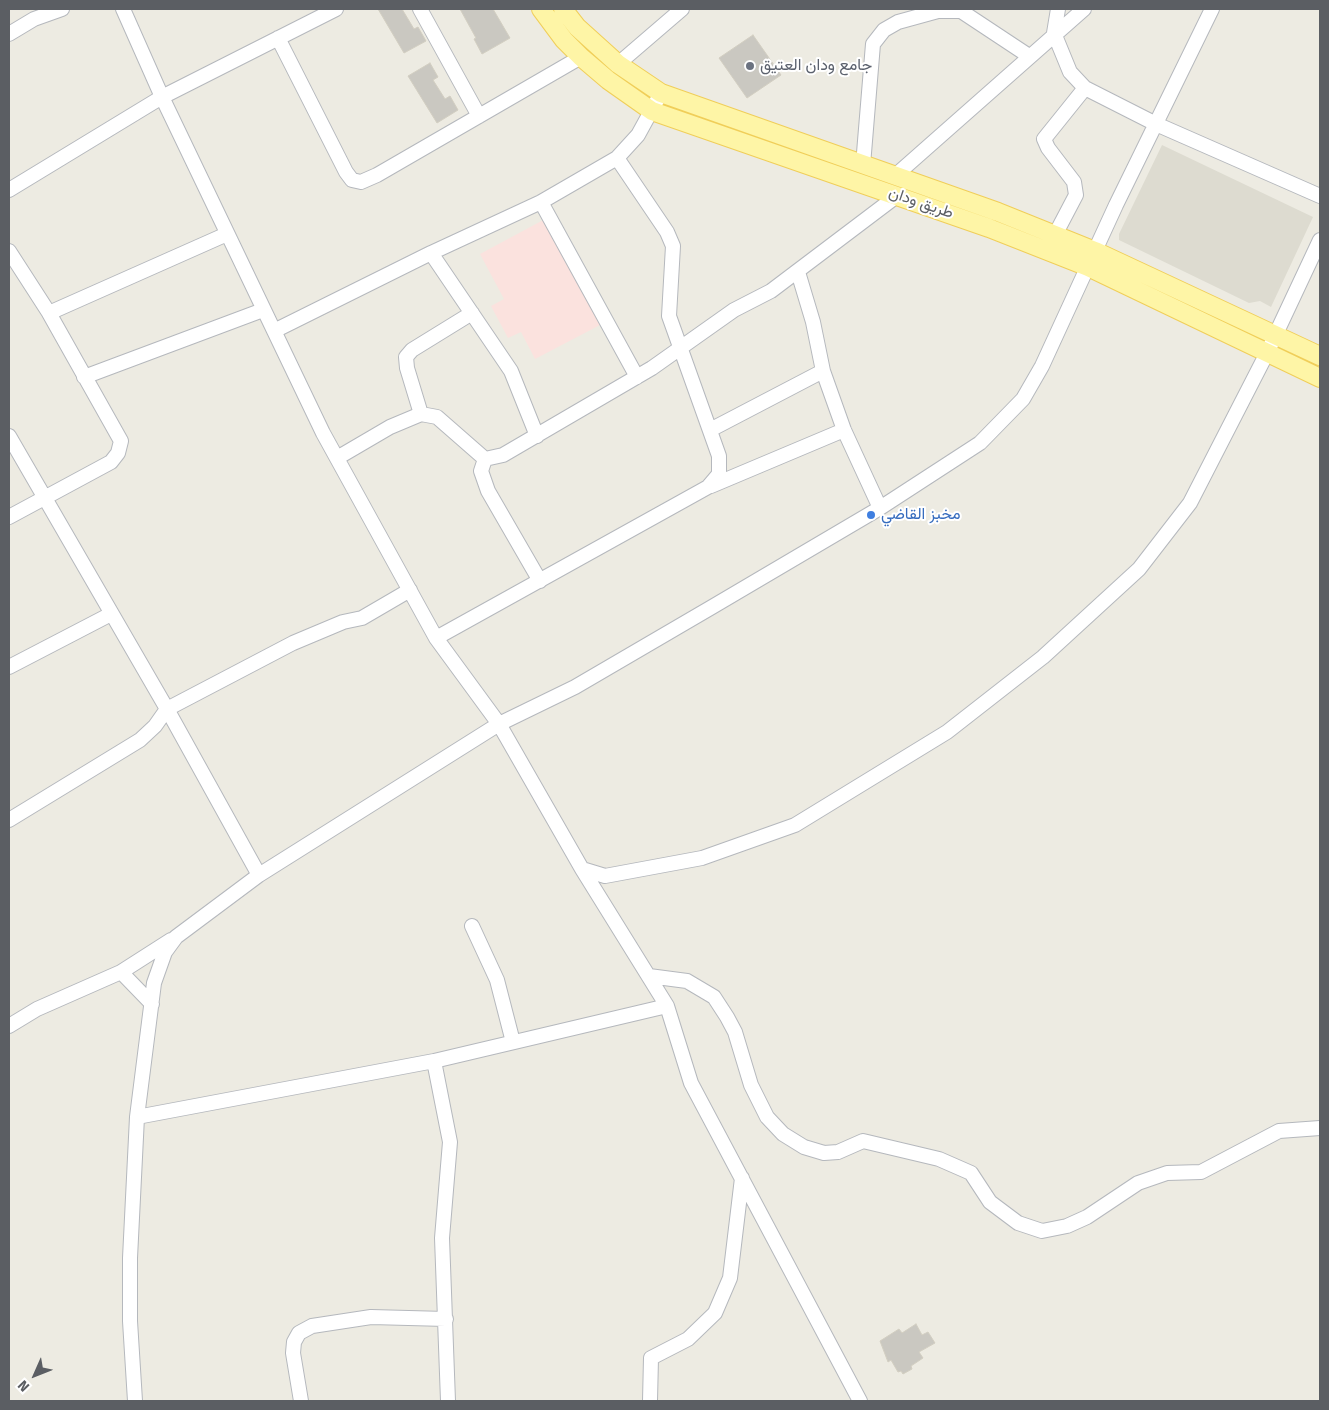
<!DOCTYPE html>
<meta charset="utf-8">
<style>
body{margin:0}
#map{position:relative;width:1329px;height:1410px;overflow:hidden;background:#edebe2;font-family:"Fira Sans",sans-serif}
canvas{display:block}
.frame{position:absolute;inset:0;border:10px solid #5b5e63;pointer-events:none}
.north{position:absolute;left:10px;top:1350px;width:50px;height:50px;-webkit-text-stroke:4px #fff;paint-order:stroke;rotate:226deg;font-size:14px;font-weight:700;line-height:20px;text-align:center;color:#5b5e63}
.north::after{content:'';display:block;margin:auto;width:18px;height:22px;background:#5b5e63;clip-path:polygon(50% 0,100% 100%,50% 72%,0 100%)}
</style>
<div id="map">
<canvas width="1329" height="1410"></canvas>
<div class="frame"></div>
<div class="north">N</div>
</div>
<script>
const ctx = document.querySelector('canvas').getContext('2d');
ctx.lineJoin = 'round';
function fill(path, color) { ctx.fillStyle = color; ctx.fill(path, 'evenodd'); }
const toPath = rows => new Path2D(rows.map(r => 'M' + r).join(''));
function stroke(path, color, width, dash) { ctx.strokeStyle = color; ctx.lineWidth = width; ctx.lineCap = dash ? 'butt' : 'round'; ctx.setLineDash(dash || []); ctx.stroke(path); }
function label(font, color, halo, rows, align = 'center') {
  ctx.font = font + ' "Fira Sans",Vazirmatn,sans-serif'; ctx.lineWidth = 4; ctx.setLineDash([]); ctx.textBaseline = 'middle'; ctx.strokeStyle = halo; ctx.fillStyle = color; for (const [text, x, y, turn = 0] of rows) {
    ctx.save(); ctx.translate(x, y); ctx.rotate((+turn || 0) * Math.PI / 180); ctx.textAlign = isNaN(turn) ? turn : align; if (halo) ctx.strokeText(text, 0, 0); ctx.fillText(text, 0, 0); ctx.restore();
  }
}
fill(toPath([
 [1162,145,1313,217,1271,307,1260,301,1249,303,1119,240,1119,234]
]), '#dddbd0');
fill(toPath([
 [547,218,602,324,535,359,521,332,508,338,491,306,504,299,480,254]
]), '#fbe2de');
const building = toPath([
 [378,9,402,9,414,29,418,27,426,41,404,53,378,9],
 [460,9,493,9,510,38,482,54,474,39,476,38,460,9],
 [753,35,781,75,747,98,719,58,753,35],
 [430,63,438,77,433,80,445,99,450,96,458,110,437,123,408,76,430,63],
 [916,1324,922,1335,928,1332,935,1343,919,1352,923,1358,911,1366,912,1369,903,1374,901,1371,898,1372,891,1360,888,1362,880,1341,899,1329,902,1333,916,1324]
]);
fill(building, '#cac8c1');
stroke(building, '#d2cec1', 1);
const minor = toPath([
 [123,9,162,97,323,433,436,638,499,724,582,869,667,1006,691,1083,860,1401],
 [420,9,479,116],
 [1058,9,1054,33,1070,72,1085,88,1156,124,1320,196],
 [9,34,34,19,62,9],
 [278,38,346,172,352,180,361,182,377,175,581,57],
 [618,64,682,9],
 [863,165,873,44,884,30,898,22,938,11,961,11,1029,56],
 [896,175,1084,9],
 [9,190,162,97,336,9],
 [541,202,637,377],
 [1055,235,1076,195,1074,182,1048,148,1044,139,1085,88],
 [9,251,49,313,121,441,118,453,111,462,9,517],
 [431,253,511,371,537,436],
 [798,272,813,322,823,371,844,430,880,508],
 [49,313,227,234],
 [274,331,431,253,541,202,617,158,638,135,661,93],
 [84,377,263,310],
 [421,414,407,368,406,357,412,350,472,313],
 [710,430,823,371],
 [9,436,167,709,259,875],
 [337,458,390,427,421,414,437,417,485,459,503,455,652,368,734,310,771,291,898,195],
 [485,459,481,471,488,491,540,581],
 [711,486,844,430],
 [436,638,708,487,719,474,719,456,669,316,673,246,667,232,617,158],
 [9,667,111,614],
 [9,820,140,740,155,726,167,709,293,643,343,622,362,618,410,590],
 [582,869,605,876,702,858,795,825,947,732,1043,657,1139,569,1190,503,1267,353,1320,240],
 [472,926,497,980,513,1042],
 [121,972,152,1004],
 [649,976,687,981,714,997,727,1017,735,1032,751,1085,767,1117,783,1134,804,1147,824,1153,838,1152,863,1141,939,1159,971,1173,990,1202,1018,1223,1042,1231,1067,1226,1087,1217,1138,1183,1167,1173,1201,1172,1279,1131,1320,1128],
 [9,1026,37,1009,121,972,171,940],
 [434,1061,450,1142,442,1238,448,1401],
 [137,1117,434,1061,667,1006],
 [135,1401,130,1321,130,1258,137,1117,154,983,165,952,176,937,259,875,499,724,575,687,712,607,880,508,980,443,1023,399,1042,366,1116,205,1212,9],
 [301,1401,293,1353,294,1342,299,1333,312,1326,371,1317,446,1319],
 [650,1401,651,1358,688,1339,715,1313,730,1278,742,1178]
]);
const major = toPath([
 [541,9,564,40,581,57,608,80,652,111,989,228,1088,267,1320,378],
 [563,9,577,27,618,64,661,93,998,212,1095,251,1320,356]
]);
stroke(minor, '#b5b8bd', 16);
stroke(major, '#f0ce59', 20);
stroke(minor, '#fff', 14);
stroke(major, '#fef5a6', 18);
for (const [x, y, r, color] of [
 [750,66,5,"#6b7280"],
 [871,515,5,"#3f7fe0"]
]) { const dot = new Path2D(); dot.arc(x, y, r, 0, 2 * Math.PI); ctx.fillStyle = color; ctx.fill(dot); stroke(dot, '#fff', 2); }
label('16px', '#5b616d', '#fff', [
 ["جامع ودان العتيق",760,66]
], 'left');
label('16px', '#5b5e63', '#fff', [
 ["طريق ودان",921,203,19]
]);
label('16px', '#366cbe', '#fff', [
 ["مخبز القاضي",881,515]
], 'left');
</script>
